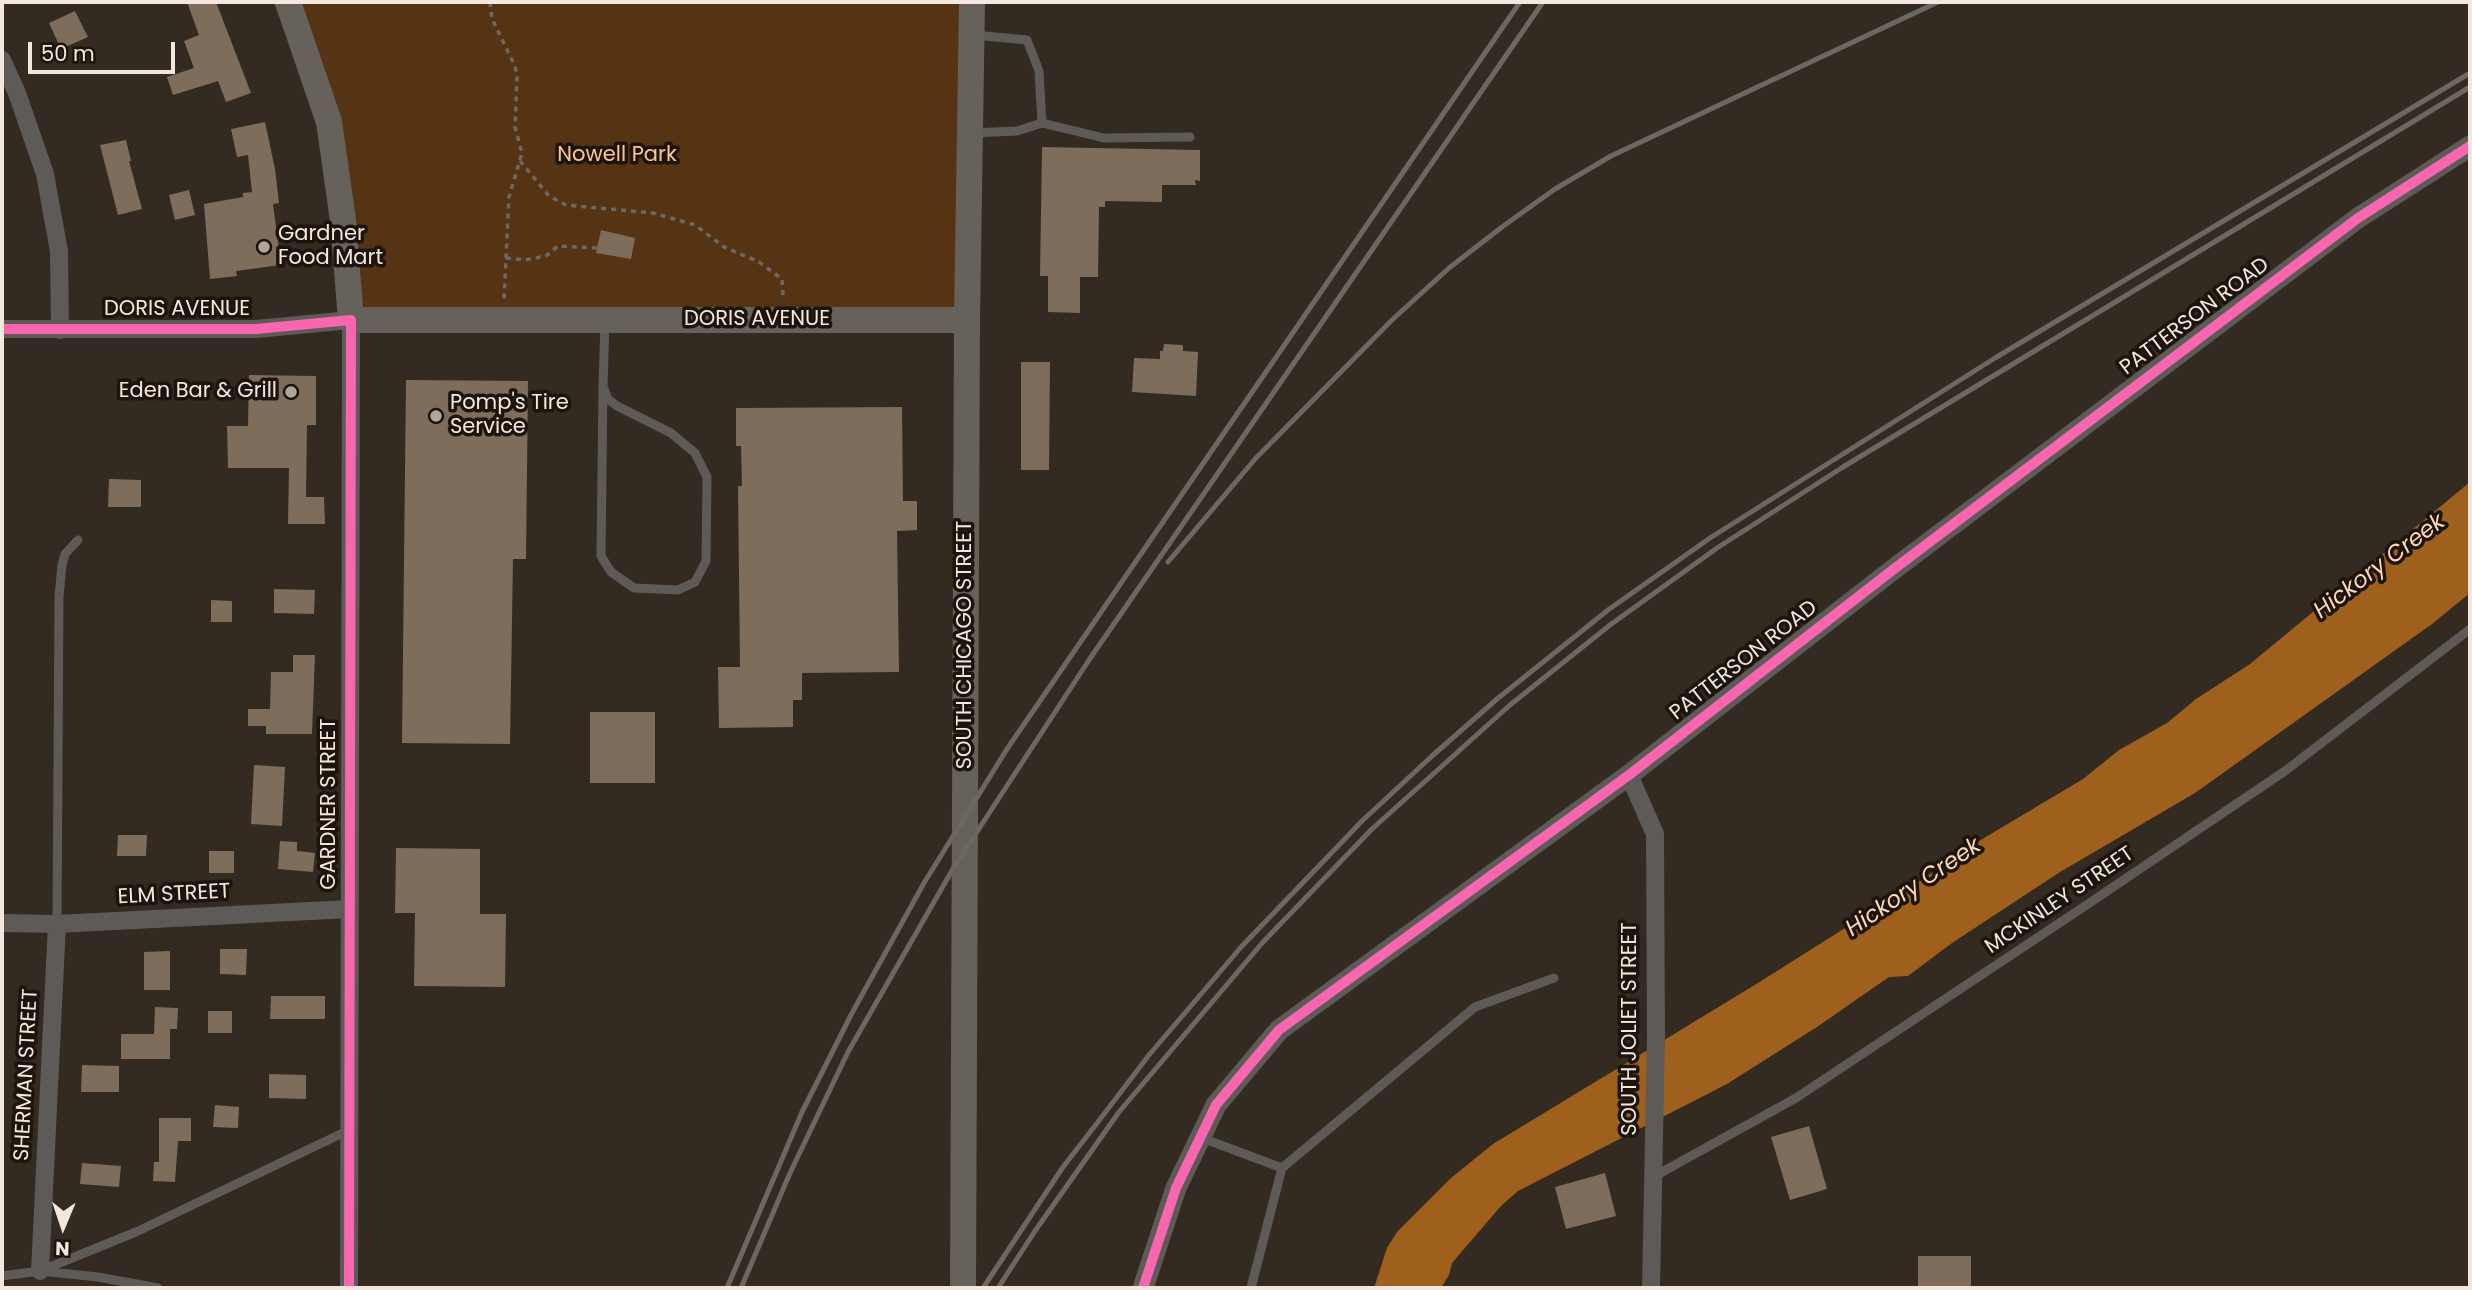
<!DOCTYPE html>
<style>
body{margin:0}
#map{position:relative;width:2472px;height:1290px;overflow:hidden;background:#332a21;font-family:Poppins,sans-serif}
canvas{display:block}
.frame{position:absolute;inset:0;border:4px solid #f4e8de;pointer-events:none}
.north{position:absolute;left:28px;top:1192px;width:70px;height:70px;-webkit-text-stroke:5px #1c140d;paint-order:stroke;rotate:182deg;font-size:19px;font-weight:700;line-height:28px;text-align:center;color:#f4e8de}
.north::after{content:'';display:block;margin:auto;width:24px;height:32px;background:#f4e8de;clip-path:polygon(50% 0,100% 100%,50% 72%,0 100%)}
.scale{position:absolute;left:28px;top:42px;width:147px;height:32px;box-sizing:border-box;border:4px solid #f4e8de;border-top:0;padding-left:9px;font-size:21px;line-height:24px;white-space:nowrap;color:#f4e8de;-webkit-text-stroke:5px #1c140d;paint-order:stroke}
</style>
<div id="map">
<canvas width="2472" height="1290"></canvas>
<div class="frame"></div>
<div class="north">N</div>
<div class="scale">50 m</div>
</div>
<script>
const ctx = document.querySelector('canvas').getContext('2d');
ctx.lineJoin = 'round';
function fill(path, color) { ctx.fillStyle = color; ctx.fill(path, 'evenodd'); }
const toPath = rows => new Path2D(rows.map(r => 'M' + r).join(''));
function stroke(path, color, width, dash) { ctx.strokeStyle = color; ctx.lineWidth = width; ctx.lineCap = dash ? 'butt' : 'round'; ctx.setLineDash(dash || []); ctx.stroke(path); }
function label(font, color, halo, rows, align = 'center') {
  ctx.font = font + ' Poppins,sans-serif'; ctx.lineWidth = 7; ctx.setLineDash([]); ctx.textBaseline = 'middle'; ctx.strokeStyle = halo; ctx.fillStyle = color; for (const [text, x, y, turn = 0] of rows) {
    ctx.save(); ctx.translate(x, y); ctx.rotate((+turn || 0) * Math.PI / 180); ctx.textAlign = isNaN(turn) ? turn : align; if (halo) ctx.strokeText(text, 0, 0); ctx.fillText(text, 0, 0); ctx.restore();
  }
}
fill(toPath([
 [273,2,962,2,957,310,340,310,317,116]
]), '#563413');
fill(toPath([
 [2470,482,2470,593,2432,624,2195,793,2060,872,1952,943,1908,976,1889,977,1817,1027,1727,1084,1518,1191,1501,1206,1452,1263,1449,1275,1441,1288,1374,1288,1387,1248,1397,1232,1451,1178,1493,1144,1758,983,1932,873,1944,862,2083,779,2119,750,2167,723,2196,699,2250,664]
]), '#9e601c');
fill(toPath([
 [187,2,216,2,251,93,226,102,218,81,173,95,167,77,194,68,184,41,199,35],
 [75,11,88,37,61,49,49,23],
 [265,122,275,169,279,203,273,204,281,265,236,271,237,276,210,279,204,204,243,197,243,193,252,192,248,155,237,157,231,129],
 [126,140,131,161,129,161,142,209,118,215,100,145],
 [1042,147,1200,150,1200,181,1195,180,1196,185,1162,185,1162,202,1105,201,1105,207,1099,207,1098,277,1080,277,1080,313,1048,312,1048,276,1040,276],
 [189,190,195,215,175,220,169,195],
 [601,230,635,238,631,259,596,253],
 [1164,344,1183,345,1183,351,1198,352,1196,396,1132,392,1134,358,1160,359,1160,351,1163,351],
 [1021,362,1050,362,1049,470,1021,470],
 [249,375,316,376,316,425,307,425,306,497,324,497,325,524,288,524,289,468,228,468,227,426,248,426],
 [406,380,528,381,526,559,513,559,510,744,402,743],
 [902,407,903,501,917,501,917,530,897,531,899,672,802,673,802,700,793,700,793,727,719,728,718,667,740,667,738,486,742,486,741,446,736,446,736,408],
 [109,479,141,480,141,507,108,507],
 [274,589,315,590,314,614,274,613],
 [211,600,232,601,232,622,211,622],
 [293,655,315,655,312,734,266,734,266,726,248,726,248,709,270,709,271,672,293,672],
 [590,712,655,712,655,783,590,783],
 [254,765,285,767,282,826,251,824],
 [118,835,147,835,146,856,117,856],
 [280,841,297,842,297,851,315,853,313,872,278,869],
 [396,848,480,849,480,914,506,914,505,987,414,986,415,913,395,913],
 [209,851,234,851,234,873,209,873],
 [220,949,247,949,246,975,220,974],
 [170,951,170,990,144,990,144,952],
 [271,996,325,996,325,1019,270,1019],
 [155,1007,178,1008,177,1029,170,1029,170,1059,121,1059,121,1034,154,1034],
 [208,1011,232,1011,232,1033,208,1033],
 [82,1065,119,1066,119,1092,81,1092],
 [269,1074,306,1075,306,1099,269,1098],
 [215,1105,239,1107,238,1128,213,1127],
 [159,1118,191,1118,191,1141,178,1141,175,1182,153,1181,154,1162,159,1162],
 [1809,1126,1827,1189,1790,1200,1771,1137],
 [82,1163,121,1166,119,1187,80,1184],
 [1605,1173,1616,1216,1566,1229,1555,1187],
 [1918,1256,1971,1256,1971,1288,1918,1288]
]), '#7e6d5b');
stroke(toPath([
 [490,2,492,19,515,66,517,77,515,127,522,153,509,197,504,299],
 [520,161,549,196,566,205,653,213,695,225,724,247,759,262,782,279,783,297],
 [506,258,525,260,546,256,558,246,597,248]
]), '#6d6864', 3.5, [5, 5]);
stroke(toPath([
 [1042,123,1104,138,1190,137],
 [972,133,1017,131,1042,123,1039,71,1027,40,974,35],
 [603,386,608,399,617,406,671,433,695,453,707,477,706,561,695,582,678,590,634,588,611,572,601,556,603,386,605,322],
 [57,924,59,596,62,565,65,554,78,540],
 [1202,1138,1282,1168,1251,1288],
 [1282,1168,1475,1007,1554,978],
 [1653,1177,1796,1098,2085,906,2285,771,2470,629],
 [40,1271,136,1232,349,1130],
 [2,1276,40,1271,98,1277,158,1288]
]), '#5e5a57', 9);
stroke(toPath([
 [2,60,17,93,45,174,59,251,60,330],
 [2,329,256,329,351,320,349,1288],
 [1629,775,1655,834,1656,1036,1651,1288],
 [2,923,57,924,349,909],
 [40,1271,57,924]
]), '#5e5a57', 18);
stroke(toPath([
 [1143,1288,1176,1188,1216,1105,1279,1030,1629,775,1890,572,2358,218,2470,146]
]), '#5e5a57', 21);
stroke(toPath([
 [288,2,329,122,343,220,351,320,967,320],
 [963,1288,967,320,972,2]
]), '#67615c', 26);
stroke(toPath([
 [1168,562,1256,458,1392,320,1449,268,1502,227,1555,189,1611,156,1938,2],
 [727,1288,802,1112,852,1013,924,883,1007,749,1520,2],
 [741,1288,790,1173,848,1052,954,867,1089,660,1543,2],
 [983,1288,1063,1167,1101,1118,1149,1055,1242,946,1363,820,1432,756,1497,699,1608,610,1710,538,1995,358,2470,73],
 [998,1288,1035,1231,1119,1112,1263,942,1372,829,1510,705,1610,625,1717,548,1843,467,2470,87]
]), '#6c6762', 5);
stroke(toPath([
 [2,329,256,329,351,320,349,1288],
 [1143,1288,1176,1188,1216,1105,1279,1030,1629,775,1890,572,2358,218,2470,146]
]), '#f766af', 10);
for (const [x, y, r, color] of [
 [264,247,7,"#b0a69c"],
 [291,392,7,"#b0a69c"],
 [436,416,7,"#b0a69c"]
]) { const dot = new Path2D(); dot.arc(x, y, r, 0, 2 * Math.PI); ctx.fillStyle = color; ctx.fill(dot); stroke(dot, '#1c140d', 2.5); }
label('21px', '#fdc594', '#1c140d', [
 ["Nowell Park",617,156]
]);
label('21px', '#f4e8de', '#1c140d', [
 ["Gardner",278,235],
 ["Food Mart",278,259],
 ["Eden Bar & Grill",277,392,"right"],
 ["Pomp's Tire",450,404],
 ["Service",450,428]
], 'left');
label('21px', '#f4e8de', '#1c140d', [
 ["DORIS AVENUE",177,310],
 ["PATTERSON ROAD",2195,317,-37],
 ["DORIS AVENUE",757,320],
 ["SOUTH CHICAGO STREET",966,645,-90],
 ["PATTERSON ROAD",1744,661,-38],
 ["GARDNER STREET",330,804,-90],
 ["ELM STREET",174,895,-3],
 ["MCKINLEY STREET",2060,901,-34],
 ["SOUTH JOLIET STREET",1631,1029,-90],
 ["SHERMAN STREET",27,1075,-87]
]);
label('italic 23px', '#fed8b8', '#1c140d', [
 ["Hickory Creek",2380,567,-37],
 ["Hickory Creek",1914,888,-34]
]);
</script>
